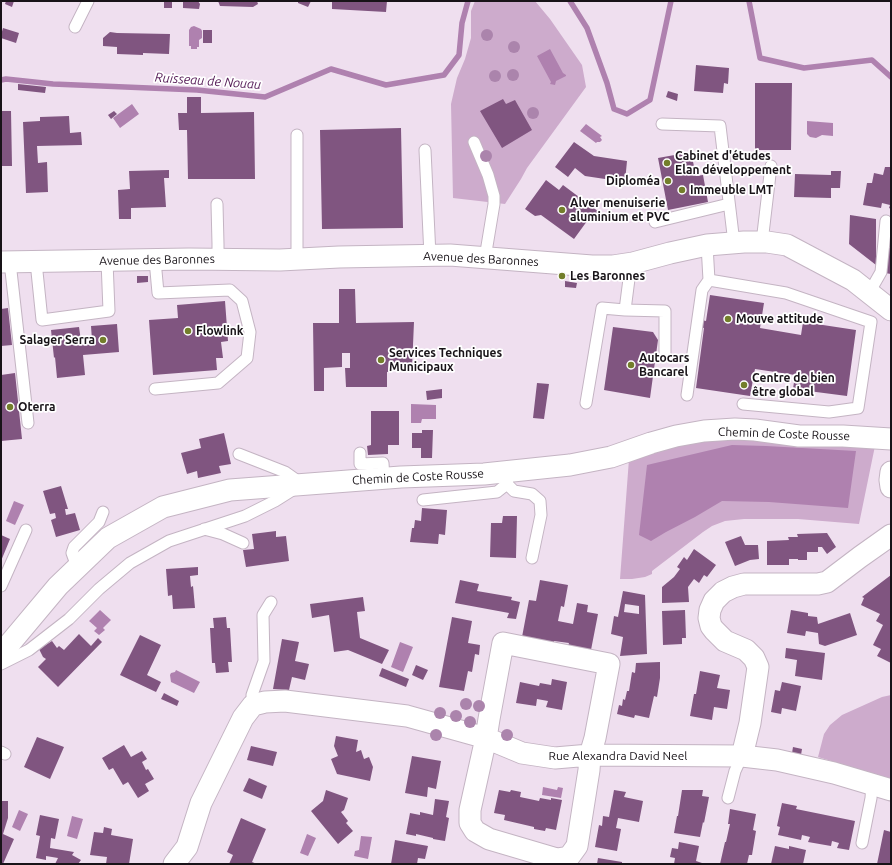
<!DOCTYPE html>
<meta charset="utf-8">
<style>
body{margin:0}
#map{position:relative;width:892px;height:865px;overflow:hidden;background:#efdfef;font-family:Ubuntu,sans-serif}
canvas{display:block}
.frame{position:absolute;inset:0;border:2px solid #181318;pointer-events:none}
</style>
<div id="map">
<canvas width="892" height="865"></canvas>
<div class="frame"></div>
</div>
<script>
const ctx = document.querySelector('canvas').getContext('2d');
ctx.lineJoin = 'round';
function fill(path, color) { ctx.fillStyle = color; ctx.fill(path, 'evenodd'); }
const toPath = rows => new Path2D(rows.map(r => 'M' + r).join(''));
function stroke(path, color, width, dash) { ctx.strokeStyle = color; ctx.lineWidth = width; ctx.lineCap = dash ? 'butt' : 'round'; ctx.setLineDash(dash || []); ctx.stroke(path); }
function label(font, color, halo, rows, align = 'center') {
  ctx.font = font + ' Ubuntu,sans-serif'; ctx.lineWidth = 3.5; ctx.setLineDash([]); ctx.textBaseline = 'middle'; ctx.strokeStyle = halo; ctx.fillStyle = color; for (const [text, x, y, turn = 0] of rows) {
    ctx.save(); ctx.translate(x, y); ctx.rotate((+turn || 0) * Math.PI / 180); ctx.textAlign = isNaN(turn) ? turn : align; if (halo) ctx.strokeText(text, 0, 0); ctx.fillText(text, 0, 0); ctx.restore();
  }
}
fill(toPath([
 [475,1,535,1,550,19,582,65,586,87,527,168,521,179,505,204,453,198,451,104,457,78,465,59,471,38,471,11],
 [716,436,876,441,859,524,798,519,744,519,725,521,712,526,703,532,652,571,652,574,645,577,632,579,620,579,629,459],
 [891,695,891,779,818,757,824,734,830,725,842,715,882,697]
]), '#cdabcc');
fill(toPath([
 [194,26,201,29,202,31,202,38,199,40,199,47,197,47,197,49,191,49,191,46,189,46,189,30,191,27],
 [550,49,563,73,566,75,566,76,556,81,555,85,550,84,551,82,537,56],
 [132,104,139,114,120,128,113,118],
 [807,121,833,123,833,136,822,135,816,138,810,137,807,134],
 [586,124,602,136,600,137,602,140,600,142,597,142,596,143,580,131],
 [411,404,436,405,436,419,422,419,421,423,411,423],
 [732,445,766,446,856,451,848,508,769,502,722,501,695,517,666,532,651,541,639,535,647,465],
 [14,501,24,505,15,525,6,521],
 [100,610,111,620,103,628,105,630,99,635,94,631,97,628,89,621],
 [400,642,413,647,403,672,391,667],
 [176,670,200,682,194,693,171,682,170,675,171,673,175,672],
 [543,787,557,790,558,787,563,788,561,798,542,795],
 [19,810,28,814,20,831,12,827],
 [72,816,83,819,77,839,67,836],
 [307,834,316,838,308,856,300,853],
 [361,836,372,837,368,859,354,856,355,851,359,850]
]), '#af81af');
stroke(toPath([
 [570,1,587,28,607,83,614,109,627,114,650,100,671,1],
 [749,1,760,58,804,68,872,60,891,77],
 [1,80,6,79,53,84,197,90,265,97,331,69,386,85,444,75,459,55,462,23,468,1]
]), '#af81af', 5.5);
fill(toPath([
 [6,1,14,1,12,7,5,4],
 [164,1,172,1,172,8,164,8],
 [183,1,198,1,200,4,199,9,183,8],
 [218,1,257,1,258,4,253,7,220,6],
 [298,1,311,1,308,7,298,3],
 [332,1,387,1,386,12,332,9],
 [3,28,19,33,16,43,1,38,1,35],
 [203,30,212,30,212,43,203,43],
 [110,32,117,33,170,34,169,54,143,53,143,55,117,54,117,47,103,46,103,38],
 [696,65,729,68,728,84,724,83,723,93,694,91],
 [755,83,792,83,791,150,755,150],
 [18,84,46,87,45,93,18,90],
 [668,91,678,94,677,101,666,97],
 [187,97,201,97,201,113,254,112,255,179,188,179,187,130,179,130,178,113,187,113],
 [503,99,506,104,515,100,532,130,502,148,480,111],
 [1,111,11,111,12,166,1,166],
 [114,111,117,114,111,119,108,115],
 [69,116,70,133,81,132,82,145,37,146,38,163,47,162,48,192,26,193,23,122,40,121,40,117],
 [401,128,403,228,322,229,320,130],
 [574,142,594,156,627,161,625,182,585,176,575,168,568,177,555,167],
 [691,152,696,176,703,175,708,202,668,210,658,158],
 [885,167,891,167,891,209,889,208,890,205,882,203,881,208,863,205,867,183,872,183,874,173,883,175],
 [169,170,169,178,164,178,166,207,131,208,131,219,119,219,118,190,130,189,129,171],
 [831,171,841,171,840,188,831,188,831,198,794,197,795,174,831,175],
 [546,180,559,190,563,185,599,212,594,219,590,217,574,239,541,215,535,216,525,209],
 [850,215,876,219,876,265,849,244],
 [889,248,891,248,891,274,885,273],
 [137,276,148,276,148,282,137,283],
 [565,281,577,283,576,288,565,287],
 [339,289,355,289,356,323,414,322,412,368,387,372,387,387,346,387,345,368,350,368,350,353,342,353,342,367,324,368,324,391,314,391,313,323,339,323],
 [710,295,764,303,760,328,801,335,803,322,856,330,847,396,793,389,795,375,755,369,750,396,696,388,704,328,700,327,702,320,706,321],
 [225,301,228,341,221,342,223,358,216,358,217,370,153,375,149,320,178,318,177,305],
 [8,308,12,345,1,346,1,309],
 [117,324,119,352,83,355,85,375,57,378,55,357,54,358,51,330,79,327,81,341,92,340,91,326],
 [613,327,653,332,658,340,650,398,604,390],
 [15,373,22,439,1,441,1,375],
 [537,383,549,384,544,419,533,418],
 [442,389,442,398,427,400,426,391],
 [371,411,399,411,399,445,388,445,388,454,368,455,367,446,371,445],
 [422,430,433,430,432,458,421,458,421,448,412,448,412,433,422,433],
 [224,433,231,464,219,466,221,473,198,478,197,471,187,474,181,453,201,448,199,439],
 [61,486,68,509,65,509,66,515,75,513,80,530,56,537,51,520,56,518,55,513,50,514,43,491],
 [422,508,447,510,445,535,439,534,438,544,410,542,412,528,414,528,415,520,421,521],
 [503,516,517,516,516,558,490,557,491,523,502,523],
 [276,531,276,537,286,536,289,561,246,567,243,550,254,549,252,534],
 [827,533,836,547,827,554,822,547,818,547,818,552,807,552,807,560,798,560,798,559,789,559,789,565,767,565,767,541,789,540,788,537,798,537,797,534],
 [1,535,10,539,1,561],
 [741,536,745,545,758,545,759,559,750,560,735,566,725,542],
 [694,549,716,565,707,577,704,575,699,583,694,579,688,587,689,602,662,603,662,587,674,577,680,569,677,567,684,557,687,560],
 [198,567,198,575,190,576,191,587,193,586,195,608,173,609,172,595,168,596,166,569],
 [891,575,891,663,877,656,881,649,873,645,883,625,876,621,880,614,861,605,864,598,862,597],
 [460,580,479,584,477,591,512,597,511,600,520,602,516,619,507,618,509,613,455,603],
 [540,580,568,585,564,607,561,606,558,621,573,624,577,603,588,605,587,612,598,614,591,650,568,646,569,643,554,641,554,643,522,637,529,600,536,601],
 [623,591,645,595,647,654,620,656,623,637,611,634,614,616,618,617],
 [625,604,639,606,639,614,624,612],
 [363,597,365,611,357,612,360,638,389,650,382,664,348,650,334,652,329,615,312,618,310,604],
 [685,610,686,638,682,638,682,644,663,645,662,611],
 [791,610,808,613,808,616,817,617,818,624,850,613,857,635,825,646,819,644,818,633,806,631,805,636,787,633],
 [226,617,227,628,230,628,232,662,228,662,229,672,216,673,215,663,212,663,210,628,214,628,213,618],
 [452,617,472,621,468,643,480,645,479,655,475,654,472,672,468,671,464,691,439,687],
 [79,634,91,646,98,638,102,642,58,687,38,667,46,659,43,657,39,649,52,641,57,648,59,646,64,650],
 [140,635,161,645,147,675,161,682,156,692,120,675],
 [282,639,299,642,295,661,309,664,305,680,292,677,289,690,273,689],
 [786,648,825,653,822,680,795,676,797,660,785,658],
 [660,662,660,678,657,697,654,696,649,718,635,715,634,718,617,714,619,705,622,706,623,699,625,700,627,691,629,691,632,672,635,673,636,663],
 [416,665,428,670,423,680,412,675],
 [382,668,409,679,406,687,379,676],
 [700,671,720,675,717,688,730,690,727,709,714,707,712,720,690,716,694,694,696,694],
 [552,679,567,682,562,710,546,707,548,701,537,699,536,706,516,703,520,682,539,686,540,683,551,685],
 [782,682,801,686,796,711,782,708,781,714,771,712,775,690,780,691],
 [164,693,179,701,177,706,161,699],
 [336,736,358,740,356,752,361,750,364,759,369,757,373,767,370,781,337,774,331,759,338,756,334,746],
 [37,737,64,747,50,779,24,767],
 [124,745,131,757,142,751,147,759,142,762,146,770,148,769,154,779,145,784,149,791,138,798,128,782,123,785,113,768,109,770,102,758],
 [251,746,277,752,273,766,247,760],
 [793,747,802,749,801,755,792,753],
 [412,756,441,761,436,789,428,787,427,797,405,793],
 [249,778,267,786,262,799,243,791],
 [326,790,348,798,344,810,341,812,348,821,346,823,353,831,338,844,311,811,323,801],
 [499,790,510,792,511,790,521,792,520,797,539,801,540,798,551,800,551,798,562,800,556,830,546,828,545,831,534,829,534,827,504,820,505,815,494,813],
 [614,790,626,792,624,797,643,801,639,822,618,818,616,828,621,829,617,851,595,847,599,825,602,826,603,816,609,817],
 [682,790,703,790,702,796,709,797,704,823,703,822,700,837,674,833,677,816,678,816],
 [435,799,449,801,446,817,449,818,445,841,433,839,433,838,416,834,416,836,406,834,410,813,420,815,420,812,433,815],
 [1,801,8,801,8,818,3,834,14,839,3,864,1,864],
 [782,803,797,806,796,809,855,821,849,850,837,848,839,843,832,841,831,846,808,842,810,837,802,835,801,840,778,835,780,827,777,826],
 [730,809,756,814,753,830,756,831,752,855,749,855,747,864,720,864,725,842,726,842,730,824,728,824],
 [40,815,59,819,55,839,51,838,50,848,74,852,72,855,81,860,78,864,55,864,58,858,46,856,46,860,36,858,40,836,36,835],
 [241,818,266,829,252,862,257,864,229,864,233,855,227,852],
 [104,827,112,829,111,835,133,839,129,864,106,864,107,857,90,855,94,832,103,833],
 [884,830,891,832,891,864,877,864],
 [395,840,428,846,425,859,418,858,417,864,391,864],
 [679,842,699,846,696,861,702,863,702,864,674,864,675,858,670,857,672,848,678,849],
 [775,846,789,849,789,846,806,850,803,864,771,864],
 [598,858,622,862,622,864,597,864]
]), '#805580');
const lane = toPath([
 [75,27,88,1],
 [662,124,720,126,734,243],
 [297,135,297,259],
 [474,142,488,175,494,196,494,204,485,258],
 [425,150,430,256],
 [217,204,218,244,218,260],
 [655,222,729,204],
 [762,242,771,166],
 [10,262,28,423],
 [36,262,42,320,109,311,107,261],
 [709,280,786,293,871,322,858,408,829,412,743,404],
 [869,293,881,272,886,221],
 [625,310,665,311,665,354],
 [155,389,218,383,247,358,250,332,242,301,230,290,158,293,155,260],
 [687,395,702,290,709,280,707,245],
 [586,403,602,308,625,310,629,279,633,263],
 [360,453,360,464,383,463,384,478],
 [507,484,514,491,532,494,540,501,541,515,532,558],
 [423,500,497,492,507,484,509,472],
 [204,529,223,534,243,543],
 [77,567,72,553,74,547,99,522,103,512],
 [1,586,26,530],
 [1,664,29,650,69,619,99,589,130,563,169,541,245,516,275,501,302,484,285,472,239,454],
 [253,705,252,695,264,661,263,615,271,602],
 [1,752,5,754],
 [728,798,735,771,742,756],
 [862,843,871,798,872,784]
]);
const street = toPath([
 [1,262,189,259,280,260,339,257,450,255,592,266,613,266,633,263,670,253,707,245,744,242,767,242,787,245,853,280,891,310],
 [891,472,890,480,891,487],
 [503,643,609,664,595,738,590,755,589,770,577,846,569,857,557,859,489,839,475,831,470,823,470,810,486,738,489,719,503,643],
 [1,654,58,586,108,538,163,507,230,490,401,477,484,474,570,465,611,457,651,443,676,436,704,431,735,429,755,430,799,436,843,436,891,439],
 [742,756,750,723,758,667,754,658,746,650,725,641,714,630,711,626,709,618,710,610,714,601,723,592,733,587,744,584,818,584,827,582,860,557,891,535],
 [174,864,187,847,201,803,243,718,253,705,265,702,285,701,407,716,486,738,522,753,555,758,590,755,742,756,777,760,834,773,891,790]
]);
stroke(lane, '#c4b4c3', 13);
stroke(street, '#c4b4c3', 23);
stroke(lane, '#fff', 11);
stroke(street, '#fff', 21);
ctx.fillStyle = '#ab84ac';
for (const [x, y] of [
 [487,35],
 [514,47],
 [513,75],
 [495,76],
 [533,113],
 [486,156],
 [466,704],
 [479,706],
 [440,713],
 [456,716],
 [470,722],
 [436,735],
 [507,735]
]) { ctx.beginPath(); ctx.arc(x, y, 6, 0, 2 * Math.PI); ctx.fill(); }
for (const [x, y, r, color] of [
 [667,163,4,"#737e2b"],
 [668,181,4,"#737e2b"],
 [682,190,4,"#737e2b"],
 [562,210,4,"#737e2b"],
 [562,276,4,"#737e2b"],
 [728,319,4,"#737e2b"],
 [188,331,4,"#737e2b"],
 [103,340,4,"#737e2b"],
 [381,360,4,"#737e2b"],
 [631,365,4,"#737e2b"],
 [744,385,4,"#737e2b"],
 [10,407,4,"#737e2b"]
]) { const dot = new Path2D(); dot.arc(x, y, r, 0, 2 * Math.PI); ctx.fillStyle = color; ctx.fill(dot); stroke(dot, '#fff', 1.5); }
label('bold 12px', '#181318', '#fff', [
 ["Cabinet d'études",675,156],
 ["Elan développement",675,170],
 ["Diploméa",660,181,"right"],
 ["Immeuble LMT",690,190],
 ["Alver menuiserie",570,203],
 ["aluminium et PVC",570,217],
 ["Les Baronnes",570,276],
 ["Mouve attitude",736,319],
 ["Flowlink",196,331],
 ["Salager Serra",95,340,"right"],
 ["Services Techniques",389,353],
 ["Municipaux",389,367],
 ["Autocars",639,358],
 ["Bancarel",639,372],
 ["Centre de bien",752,378],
 ["être global",752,392],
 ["Oterra",18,407]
], 'left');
label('12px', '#181318', '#fff', [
 ["Avenue des Baronnes",481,259,3],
 ["Avenue des Baronnes",157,260,-1],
 ["Chemin de Coste Rousse",784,434,2],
 ["Chemin de Coste Rousse",418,477,-3],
 ["Rue Alexandra David Neel",618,756]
]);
label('italic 13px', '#551c57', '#fff', [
 ["Ruisseau de Nouau",208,81,4]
]);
</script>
